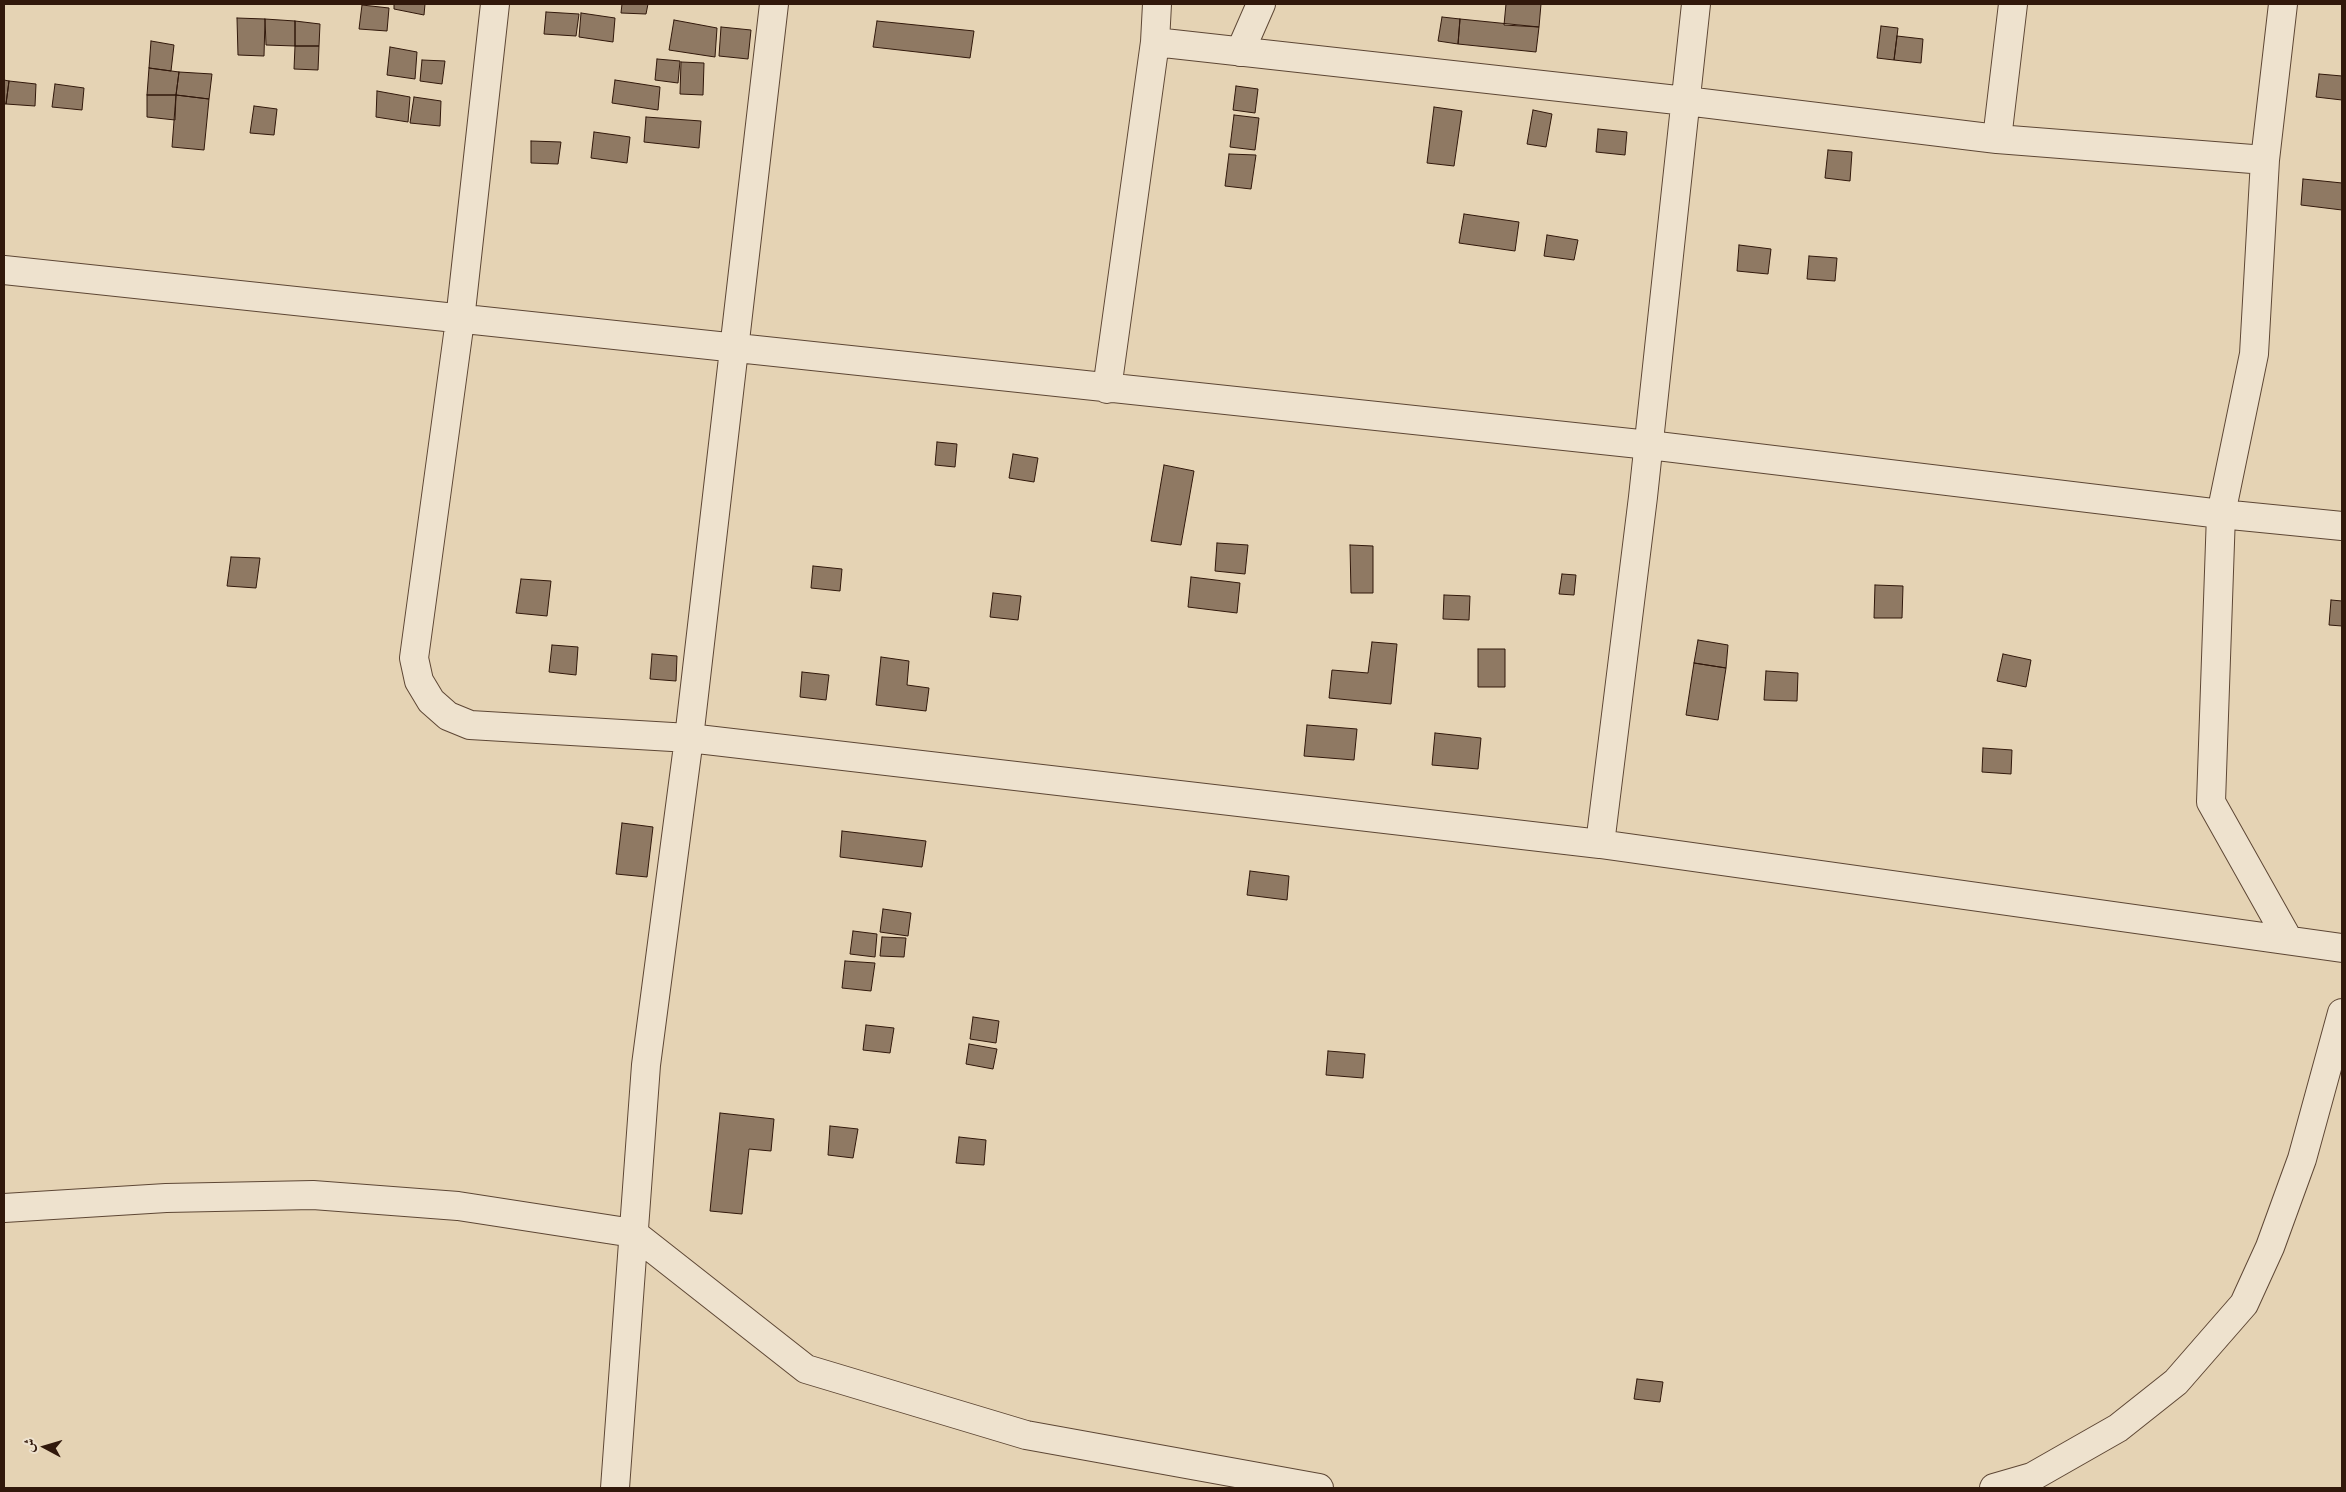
<!DOCTYPE html>
<meta charset="utf-8">
<style>
body{margin:0}
#map{position:relative;width:2346px;height:1492px;overflow:hidden;background:#e5d3b4;font-family:"Old Standard TT",Amiri,serif}
canvas{display:block}
.frame{position:absolute;inset:0;border:5px solid #31180b;pointer-events:none}
.north{position:absolute;left:20px;top:1422px;width:50px;height:50px;-webkit-text-stroke:4px #eee2ce;paint-order:stroke;rotate:276deg;font-size:14px;font-weight:700;line-height:20px;text-align:center;color:#31180b}
.north::after{content:'';display:block;margin:auto;width:18px;height:22px;background:#31180b;clip-path:polygon(50% 0,100% 100%,50% 72%,0 100%)}
</style>
<div id="map">
<canvas width="2346" height="1492"></canvas>
<div class="frame"></div>
<div class="north">ش</div>
</div>
<script>
const ctx = document.querySelector('canvas').getContext('2d');
ctx.lineJoin = 'round';
function fill(path, color) { ctx.fillStyle = color; ctx.fill(path, 'evenodd'); }
const toPath = rows => new Path2D(rows.map(r => 'M' + r).join(''));
function stroke(path, color, width, dash) { ctx.strokeStyle = color; ctx.lineWidth = width; ctx.lineCap = dash ? 'butt' : 'round'; ctx.setLineDash(dash || []); ctx.stroke(path); }
const building = toPath([
 [394,4,425,4,424,15,394,9,394,4],
 [622,4,648,4,646,14,621,13,622,4],
 [1506,4,1541,4,1539,27,1504,25,1506,4],
 [362,5,389,8,387,31,359,29,362,5],
 [546,12,579,14,576,36,544,34,546,12],
 [581,13,615,18,613,42,579,37,581,13],
 [1442,17,1460,19,1458,44,1438,41,1442,17],
 [237,18,265,19,264,56,238,55,237,18],
 [265,19,295,21,295,46,266,45,265,19],
 [1460,19,1539,27,1536,52,1458,44,1460,19],
 [674,20,717,28,715,57,669,50,674,20],
 [295,21,320,24,319,46,295,46,295,21],
 [877,21,974,31,970,58,873,47,877,21],
 [1881,26,1898,28,1894,60,1877,58,1881,26],
 [721,27,751,30,748,59,719,56,721,27],
 [1897,36,1923,39,1921,63,1894,60,1897,36],
 [151,41,174,45,171,71,149,68,151,41],
 [295,46,319,46,318,70,294,69,295,46],
 [390,47,417,52,415,79,387,75,390,47],
 [657,59,680,61,678,83,655,80,657,59],
 [422,60,445,61,442,84,420,81,422,60],
 [681,62,704,63,703,95,680,94,681,62],
 [149,68,179,72,176,95,147,95,149,68],
 [179,72,212,74,209,99,176,95,179,72],
 [2319,74,2342,76,2342,100,2316,97,2319,74],
 [4,80,9,81,6,104,4,104,4,80],
 [615,80,660,87,658,110,612,103,615,80],
 [9,81,36,84,35,106,6,104,9,81],
 [55,84,84,88,82,110,52,107,55,84],
 [1236,86,1258,89,1255,113,1233,110,1236,86],
 [377,91,410,97,408,122,376,117,377,91],
 [147,95,176,95,175,120,147,117,147,95],
 [176,95,209,99,204,150,172,147,176,95],
 [414,97,441,101,440,126,410,123,414,97],
 [254,106,277,109,274,135,250,133,254,106],
 [1434,107,1462,111,1454,166,1427,163,1434,107],
 [1533,110,1552,114,1546,147,1527,144,1533,110],
 [1234,115,1259,118,1255,150,1230,147,1234,115],
 [646,117,701,121,699,148,644,142,646,117],
 [1598,129,1627,132,1625,155,1596,152,1598,129],
 [594,132,630,137,627,163,591,158,594,132],
 [531,141,561,142,558,164,531,163,531,141],
 [1828,150,1852,152,1850,181,1825,178,1828,150],
 [1229,154,1256,155,1251,189,1225,186,1229,154],
 [2303,179,2342,183,2342,210,2301,205,2303,179],
 [1464,214,1519,222,1515,251,1459,243,1464,214],
 [1547,235,1578,240,1574,260,1544,256,1547,235],
 [1739,245,1771,249,1768,274,1737,271,1739,245],
 [1809,256,1837,258,1835,281,1807,279,1809,256],
 [937,442,957,444,955,467,935,465,937,442],
 [1013,454,1038,458,1034,482,1009,478,1013,454],
 [1164,465,1194,471,1181,545,1151,541,1164,465],
 [1217,543,1248,545,1245,574,1215,571,1217,543],
 [1350,545,1373,546,1373,593,1351,593,1350,545],
 [231,557,260,558,256,588,227,586,231,557],
 [813,566,842,569,840,591,811,588,813,566],
 [1562,574,1576,575,1574,595,1559,594,1562,574],
 [1191,577,1240,583,1237,613,1188,607,1191,577],
 [521,579,551,581,547,616,516,613,521,579],
 [1875,585,1903,586,1902,618,1874,618,1875,585],
 [993,593,1021,596,1018,620,990,617,993,593],
 [1444,595,1470,596,1469,620,1443,619,1444,595],
 [2331,600,2342,601,2342,626,2329,625,2331,600],
 [1698,640,1728,645,1726,668,1694,663,1698,640],
 [1372,642,1397,644,1391,704,1329,698,1332,670,1368,673,1372,642],
 [552,645,578,647,576,675,549,672,552,645],
 [1478,649,1505,649,1505,687,1478,687,1478,649],
 [652,654,677,656,676,681,650,679,652,654],
 [2003,654,2031,660,2026,687,1997,681,2003,654],
 [881,657,909,661,907,685,929,688,926,711,876,705,881,657],
 [1694,663,1726,668,1718,720,1686,715,1694,663],
 [1766,671,1798,673,1797,701,1764,700,1766,671],
 [802,672,829,675,826,700,800,697,802,672],
 [1307,725,1357,729,1354,760,1304,756,1307,725],
 [1435,733,1481,738,1478,769,1432,765,1435,733],
 [1983,748,2012,750,2011,774,1982,772,1983,748],
 [622,823,653,827,647,877,616,874,622,823],
 [842,831,926,841,922,867,840,857,842,831],
 [1250,871,1289,876,1287,900,1247,895,1250,871],
 [883,909,911,913,908,936,880,932,883,909],
 [853,931,877,934,875,957,850,954,853,931],
 [882,937,906,938,904,957,880,956,882,937],
 [845,961,875,963,871,991,842,988,845,961],
 [973,1017,999,1021,996,1043,970,1039,973,1017],
 [866,1025,894,1028,890,1053,863,1050,866,1025],
 [969,1044,997,1049,993,1069,966,1064,969,1044],
 [1328,1051,1365,1054,1363,1078,1326,1075,1328,1051],
 [720,1113,774,1119,771,1151,749,1149,742,1214,710,1211,720,1113],
 [830,1126,858,1129,853,1158,828,1155,830,1126],
 [959,1137,986,1140,984,1165,956,1163,959,1137],
 [1637,1379,1663,1382,1660,1402,1634,1399,1637,1379]
]);
fill(building, '#8f7963');
stroke(building, '#31180b', 1);
const minor = toPath([
 [495,4,460,320,414,658,419,681,431,701,448,716,470,725,689,738,1600,844,2342,948],
 [2013,4,1997,139,2265,160,2254,354,2221,514,2211,802,2288,939],
 [1155,42,1686,101,1997,139],
 [1240,52,1261,4],
 [2265,160,2283,4],
 [4,270,1649,445,2221,514,2342,526],
 [1107,389,1155,42,1157,4],
 [1600,844,1643,497,1696,4],
 [4,1208,166,1198,313,1195,458,1206,633,1233,806,1369,1026,1435,1319,1488],
 [615,1488,646,1065,689,738,774,4],
 [1994,1488,2032,1477,2118,1428,2176,1382,2244,1304,2270,1247,2302,1159,2342,1013]
]);
stroke(minor, '#5e4735', 30);
stroke(minor, '#eee2ce', 28);
</script>
